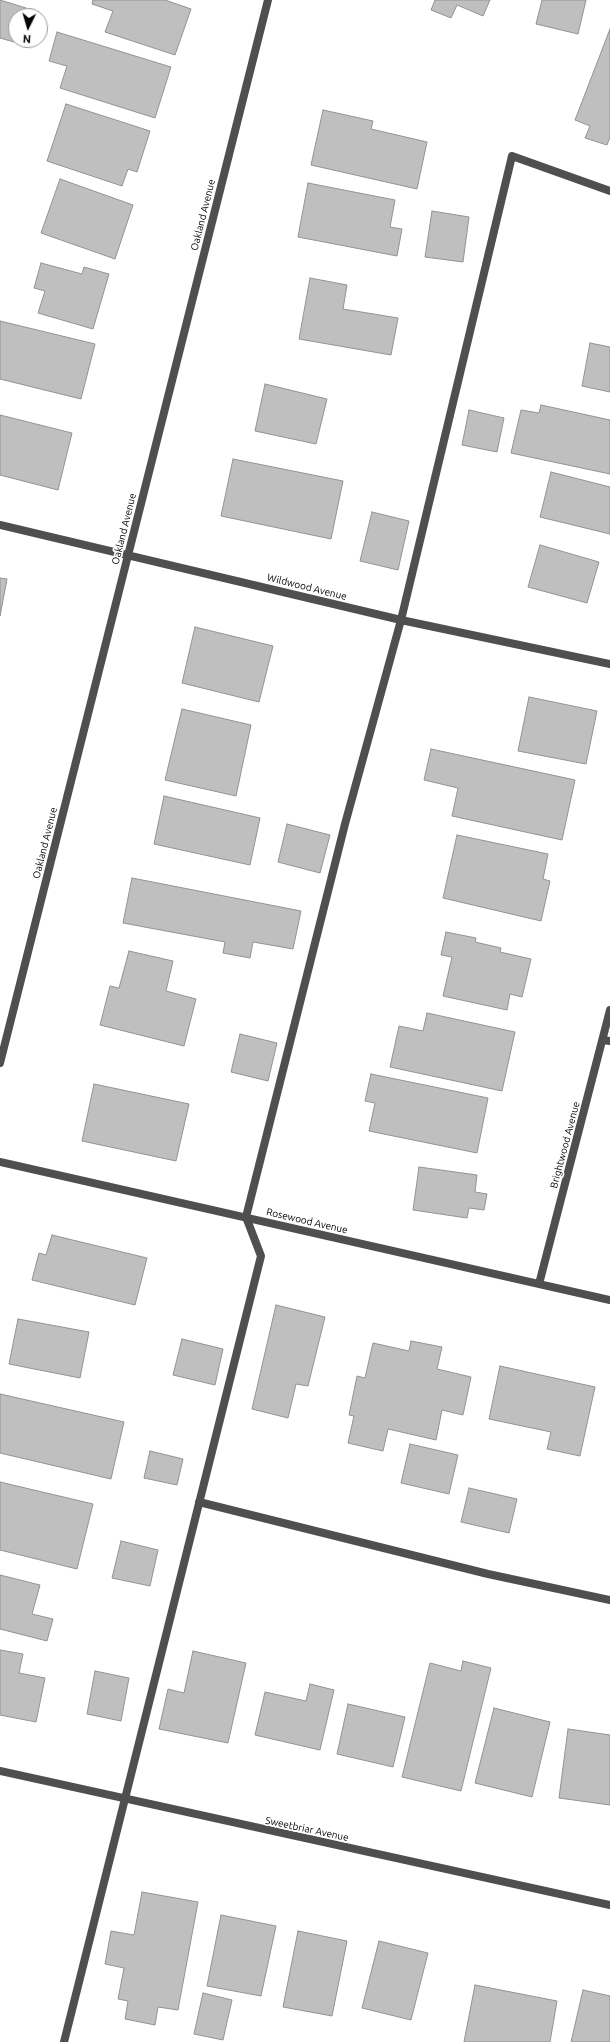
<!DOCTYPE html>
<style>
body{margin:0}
#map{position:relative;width:610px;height:2042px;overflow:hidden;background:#fff;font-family:Ubuntu,sans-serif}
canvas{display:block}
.north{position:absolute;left:8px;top:8px;width:40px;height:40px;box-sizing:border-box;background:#fff;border:1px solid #999;border-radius:50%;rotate:185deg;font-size:11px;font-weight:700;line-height:16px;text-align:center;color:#000}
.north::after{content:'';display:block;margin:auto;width:14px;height:18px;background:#000;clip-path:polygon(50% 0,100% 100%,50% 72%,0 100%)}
</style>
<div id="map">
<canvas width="610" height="2042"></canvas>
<div class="north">N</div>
</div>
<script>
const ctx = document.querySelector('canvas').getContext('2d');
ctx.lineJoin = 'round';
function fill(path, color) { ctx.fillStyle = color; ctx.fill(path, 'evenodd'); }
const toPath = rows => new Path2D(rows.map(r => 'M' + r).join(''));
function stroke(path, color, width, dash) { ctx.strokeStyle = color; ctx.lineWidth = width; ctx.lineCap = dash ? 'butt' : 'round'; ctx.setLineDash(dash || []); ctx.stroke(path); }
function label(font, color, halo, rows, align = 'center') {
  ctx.font = font + ' Ubuntu,sans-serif'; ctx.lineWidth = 3.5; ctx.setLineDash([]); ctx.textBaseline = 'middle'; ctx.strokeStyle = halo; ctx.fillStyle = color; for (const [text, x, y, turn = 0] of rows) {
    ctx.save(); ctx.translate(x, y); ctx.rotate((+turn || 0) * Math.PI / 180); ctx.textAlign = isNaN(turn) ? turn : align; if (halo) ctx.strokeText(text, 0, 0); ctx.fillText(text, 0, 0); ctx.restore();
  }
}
const building = toPath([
 [0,0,26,8,23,16,16,16,16,36,14,42,0,38,0,0],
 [93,0,165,0,191,9,175,55,105,32,113,11,92,4,93,0],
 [435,0,490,0,483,16,457,5,451,18,431,10,435,0],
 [542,0,586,0,578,34,536,24,542,0],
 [610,29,610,137,607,145,585,138,590,126,575,120,610,29],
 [57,32,171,67,155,118,60,88,67,66,49,61,57,32],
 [66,104,150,131,137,172,128,169,122,186,47,161,66,104],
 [323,110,373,121,371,129,427,142,417,189,311,165,323,110],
 [60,179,133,205,115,259,41,233,60,179],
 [308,183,395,200,390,227,402,229,397,256,298,237,308,183],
 [432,211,469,217,463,262,425,257,432,211],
 [41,263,82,274,84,267,109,274,93,329,38,313,45,291,34,288,41,263],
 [310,278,347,285,343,309,398,318,391,355,299,339,310,278],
 [0,321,95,344,81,399,0,379,0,321],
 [590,343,610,347,610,392,582,386,590,343],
 [265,384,327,399,316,444,255,431,265,384],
 [541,405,610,420,610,474,511,453,521,410,539,413,541,405],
 [469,410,504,418,497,452,462,445,469,410],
 [0,415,72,433,58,490,0,475,0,415],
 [233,459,343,481,331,539,221,516,233,459],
 [551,472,610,487,610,534,540,517,551,472],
 [372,512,409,521,398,570,360,561,372,512],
 [540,545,599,562,587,603,528,587,540,545],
 [0,578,7,579,0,616,0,578],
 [195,627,273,646,259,702,182,683,195,627],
 [529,697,597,711,586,764,518,751,529,697],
 [182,709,251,725,236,796,165,780,182,709],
 [431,749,575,780,562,840,452,816,458,788,424,780,431,749],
 [164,796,260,818,250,865,154,844,164,796],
 [287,824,330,835,320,873,278,862,287,824],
 [457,835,548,854,543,879,550,881,541,921,443,898,457,835],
 [132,878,301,911,293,949,253,942,250,958,223,953,225,942,123,923,132,878],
 [446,932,476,938,475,942,501,948,500,952,531,959,522,997,510,994,507,1010,443,996,452,957,441,955,446,932],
 [129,951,173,961,166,991,196,999,184,1046,100,1025,110,986,119,988,129,951],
 [427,1013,515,1032,502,1091,390,1067,399,1026,423,1031,427,1013],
 [240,1034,277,1043,268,1081,231,1072,240,1034],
 [371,1074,488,1098,477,1153,369,1131,375,1103,365,1101,371,1074],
 [94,1084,189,1104,176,1161,82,1141,94,1084],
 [419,1167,477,1175,475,1192,487,1194,484,1210,469,1208,467,1218,413,1210,419,1167],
 [52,1235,147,1258,135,1305,32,1280,39,1253,46,1255,52,1235],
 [276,1305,325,1317,308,1386,296,1384,288,1418,252,1409,276,1305],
 [18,1319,89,1332,80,1378,9,1364,18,1319],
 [182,1339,223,1349,215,1385,173,1375,182,1339],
 [411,1341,442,1347,437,1369,471,1377,463,1415,442,1410,436,1440,388,1429,383,1451,348,1443,354,1416,349,1415,357,1376,365,1378,373,1343,409,1351,411,1341],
 [500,1366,595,1387,580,1456,547,1449,551,1432,489,1419,500,1366],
 [0,1394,124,1422,111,1479,0,1453,0,1394],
 [410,1444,458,1455,449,1494,401,1483,410,1444],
 [150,1451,183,1459,177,1485,144,1478,150,1451],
 [0,1482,93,1504,77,1569,0,1550,0,1482],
 [469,1488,517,1499,509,1533,461,1522,469,1488],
 [121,1541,158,1550,150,1586,112,1578,121,1541],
 [0,1575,40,1585,32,1614,53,1619,47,1641,0,1629,0,1575],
 [0,1650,23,1654,19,1673,45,1678,36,1722,0,1715,0,1650],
 [193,1651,246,1663,228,1743,159,1729,168,1689,184,1693,193,1651],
 [463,1661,491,1668,461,1791,402,1777,430,1663,461,1671,463,1661],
 [95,1671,129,1678,121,1721,87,1714,95,1671],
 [310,1684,334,1690,320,1750,255,1735,265,1692,306,1701,310,1684],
 [348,1704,405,1717,393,1767,337,1754,348,1704],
 [494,1708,550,1722,532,1797,475,1783,494,1708],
 [568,1729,610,1735,610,1805,559,1798,568,1729],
 [142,1892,198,1902,178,2010,158,2007,155,2025,125,2019,128,2001,118,1999,124,1968,105,1964,111,1931,134,1935,142,1892],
 [221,1915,276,1926,261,1996,207,1986,221,1915],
 [298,1931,347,1941,332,2016,283,2007,298,1931],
 [379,1941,428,1953,411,2020,362,2008,379,1941],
 [475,1985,557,2001,550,2042,464,2042,475,1985],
 [583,1990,610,1996,610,2042,571,2042,583,1990],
 [203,1993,232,2000,223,2040,194,2034,203,1993]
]);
fill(building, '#bfbfbf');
stroke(building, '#939393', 1);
stroke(toPath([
 [603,1040,610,1041],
 [199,1502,488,1574,610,1600],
 [64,2042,261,1256,246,1217,345,824,401,620,512,156,610,191]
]), '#4f4f4f', 8);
stroke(toPath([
 [0,525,401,620,610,664],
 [0,1063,268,0],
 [0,1162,610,1300],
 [539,1284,610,1010],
 [0,1771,610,1905]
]), '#4f4f4f', 8);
label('10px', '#000', '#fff', [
 ["Oakland Avenue",203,215,-76],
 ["Oakland Avenue",124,529,-76],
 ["Wildwood Avenue",307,587,14],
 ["Oakland Avenue",45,843,-76],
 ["Brightwood Avenue",565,1145,-75],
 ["Rosewood Avenue",307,1221,13],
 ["Sweetbriar Avenue",307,1829,12]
]);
</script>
